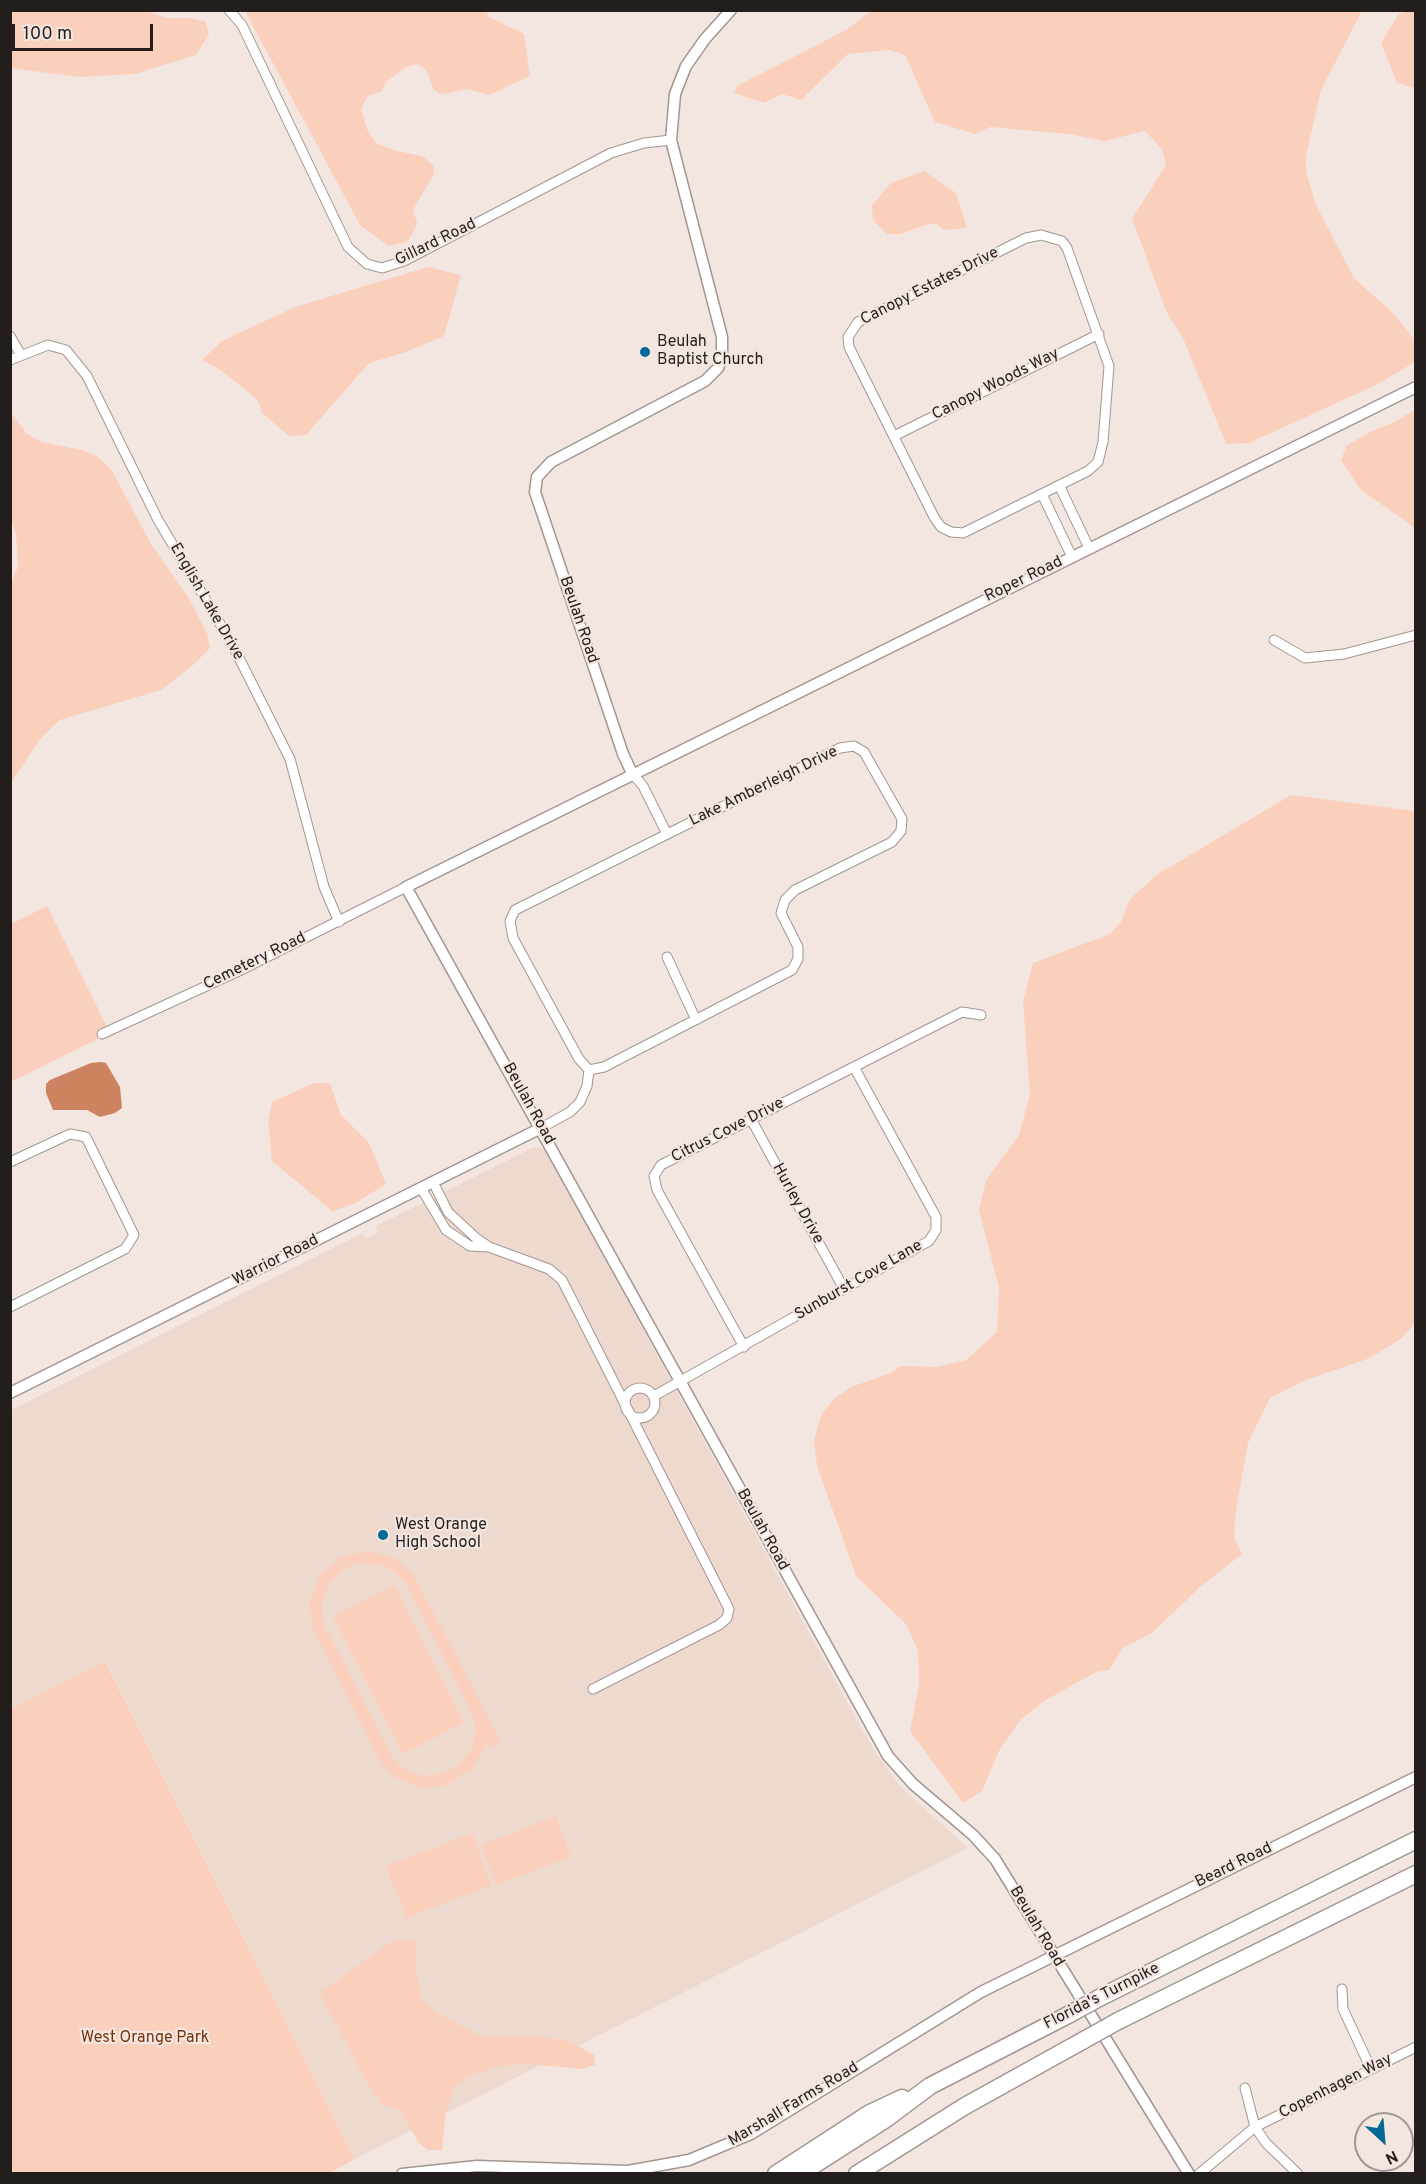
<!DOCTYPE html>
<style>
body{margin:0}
#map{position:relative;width:1426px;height:2184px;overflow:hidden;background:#f3e6e0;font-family:Overpass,sans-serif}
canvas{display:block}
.frame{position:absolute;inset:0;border:12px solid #231e1c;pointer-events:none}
.north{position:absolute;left:1354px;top:2112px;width:60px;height:60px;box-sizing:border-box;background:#f3e6e0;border:2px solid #a09692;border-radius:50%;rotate:154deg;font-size:16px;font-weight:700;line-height:24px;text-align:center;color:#231e1c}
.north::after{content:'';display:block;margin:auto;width:21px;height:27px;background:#006996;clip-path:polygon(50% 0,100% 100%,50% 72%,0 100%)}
.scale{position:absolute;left:12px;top:24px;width:141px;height:27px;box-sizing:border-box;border:3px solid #231e1c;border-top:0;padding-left:8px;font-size:18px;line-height:21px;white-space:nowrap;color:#231e1c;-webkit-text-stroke:4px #f3e6e0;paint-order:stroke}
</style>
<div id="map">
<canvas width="1426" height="2184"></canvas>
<div class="frame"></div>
<div class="north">N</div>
<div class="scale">100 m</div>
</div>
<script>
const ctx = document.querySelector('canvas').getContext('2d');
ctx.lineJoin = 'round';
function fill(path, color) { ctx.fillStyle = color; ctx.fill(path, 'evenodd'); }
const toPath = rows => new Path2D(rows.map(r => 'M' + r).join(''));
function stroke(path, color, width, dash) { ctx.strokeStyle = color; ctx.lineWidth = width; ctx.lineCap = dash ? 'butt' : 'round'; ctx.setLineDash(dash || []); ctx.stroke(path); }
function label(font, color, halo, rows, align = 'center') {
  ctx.font = font + ' Overpass,sans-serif'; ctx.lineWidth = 4.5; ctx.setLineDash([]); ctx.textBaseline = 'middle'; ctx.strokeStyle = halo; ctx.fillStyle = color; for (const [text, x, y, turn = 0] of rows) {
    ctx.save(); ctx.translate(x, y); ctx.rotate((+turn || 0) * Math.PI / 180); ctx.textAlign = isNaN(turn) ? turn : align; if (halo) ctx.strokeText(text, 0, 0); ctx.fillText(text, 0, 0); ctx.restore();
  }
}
fill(toPath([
 [532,1148,542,1148,546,1152,873,1749,900,1786,968,1848,355,2159,106,1661,11,1709,11,1410,363,1233,366,1239,378,1232,376,1226]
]), '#eed9cf');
fill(toPath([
 [11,10,147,11,167,18,189,18,205,21,209,34,196,55,135,74,80,77,32,71,11,68],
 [245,11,486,11,489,17,524,34,530,76,489,95,467,89,442,94,434,90,426,70,418,64,406,67,386,82,382,91,368,96,361,109,367,129,376,143,397,151,422,156,433,165,434,174,413,210,417,223,412,234,407,242,388,246,360,225],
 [871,11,1362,11,1321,90,1306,156,1306,172,1316,205,1354,278,1394,314,1415,340,1415,362,1376,385,1249,443,1226,444,1183,338,1167,313,1132,219,1166,165,1162,149,1145,131,1105,141,1068,134,990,127,975,134,935,122,905,55,890,50,848,54,801,100,782,94,764,103,734,93,737,86,846,30],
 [1405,11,1415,11,1415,88,1397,83,1381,43,1398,15],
 [924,171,956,193,967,228,944,230,937,224,929,224,900,234,887,234,873,220,872,205,891,183],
 [428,267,461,275,444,336,403,353,369,363,306,435,289,436,261,412,260,404,253,396,221,370,202,360,222,341,295,307],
 [1415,409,1415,528,1360,489,1341,460,1347,445,1372,431,1393,423],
 [11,412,27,434,41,442,82,450,98,457,111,469,151,544,188,597,207,633,210,648,192,666,161,690,60,720,40,739,11,783,10,584,18,567,16,533,11,521],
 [1291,795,1415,811,1415,1323,1402,1338,1370,1358,1306,1380,1270,1398,1248,1443,1236,1510,1234,1537,1242,1554,1200,1587,1152,1633,1123,1648,1109,1670,1096,1672,1044,1701,1021,1719,999,1751,982,1791,963,1803,910,1731,919,1685,918,1651,906,1624,856,1576,817,1466,814,1440,822,1413,835,1398,851,1387,891,1373,901,1366,937,1367,966,1360,997,1332,999,1288,979,1210,986,1180,1019,1135,1030,1094,1023,1002,1033,963,1110,934,1121,922,1130,899,1158,874],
 [47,906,110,1033,11,1082,11,924],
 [314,1083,330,1083,341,1115,369,1143,386,1184,354,1204,332,1211,272,1161,268,1122,272,1102],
 [367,1551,394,1557,414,1575,501,1742,491,1748,486,1741,481,1756,471,1770,447,1785,429,1788,411,1785,395,1777,382,1764,312,1627,310,1600,320,1575,341,1557],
 [360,1563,381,1565,394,1572,405,1582,470,1708,476,1730,471,1750,456,1767,443,1773,429,1776,415,1774,402,1767,392,1757,323,1623,322,1602,330,1582,346,1568],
 [394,1585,464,1723,403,1754,333,1617],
 [105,1661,355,2159,328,2174,11,2174,11,1709],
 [556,1816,571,1857,496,1885,481,1845],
 [472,1833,492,1885,406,1918,386,1866],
 [400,1940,413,1940,417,1950,417,1976,422,2000,440,2015,481,2036,535,2036,570,2041,594,2055,595,2065,582,2069,528,2064,501,2066,474,2074,456,2085,446,2111,442,2150,427,2150,418,2142,400,2110,382,2105,365,2080,320,1993,386,1945]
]), '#fad0bc');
fill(toPath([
 [101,1062,106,1063,120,1087,122,1108,115,1113,100,1117,87,1110,53,1110,46,1093,46,1084,50,1080,91,1063]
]), '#cd8360');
const minor = toPath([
 [229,10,242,25,348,247,367,264,382,268,404,261,611,153,644,143,671,140],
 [1041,235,1062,241,1067,248,1109,366,1103,442,1098,462,1088,471,963,533,951,532,941,527,934,517,849,347,848,337,858,322,1026,238,1041,235],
 [10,336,21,355],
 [10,360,48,345,66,350,87,376,158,520,231,642,290,759,324,887,339,922],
 [894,436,1099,334],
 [1059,485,1089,548],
 [1042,494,1072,557],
 [1274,640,1305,658,1344,654,1416,635],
 [854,746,864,752,902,819,901,831,892,842,795,890,785,900,781,913,798,947,798,959,792,970,604,1067,589,1070,579,1059,513,938,510,921,515,910,840,748,854,746],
 [632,773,643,786,667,834],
 [667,957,696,1020],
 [102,1034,239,971,406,887],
 [751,1119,844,1289],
 [541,1128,570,1112,580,1102,587,1086,589,1070],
 [10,1162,70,1134,86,1137,134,1235,125,1249,10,1307],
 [433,1182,448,1212,476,1238,489,1247,549,1269,562,1280,729,1609,727,1618,719,1625,593,1689],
 [421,1188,446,1230,470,1246,489,1247],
 [744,1347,657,1190,654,1176,661,1165,962,1012,981,1015],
 '625 1403a15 15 0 1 1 30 0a15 15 0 1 1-30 0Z',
 [654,1396,929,1241,936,1230,936,1217,854,1067],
 [1342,1989,1343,2009,1371,2069],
 [1245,2088,1255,2127,1266,2143,1298,2174],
 [1199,2174,1255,2127,1416,2047]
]);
const tertiary = toPath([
 [632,773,623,754,535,492,537,477,551,462,705,381,718,368,722,357,722,337,671,140,675,94,686,66,705,39,731,10],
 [10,1393,541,1128],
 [402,2174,477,2166,628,2171,689,2160,751,2134,981,1992,1416,1777],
 [1189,2174,995,1859,973,1835,913,1784,888,1756,406,887,1416,387]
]);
const motorway = toPath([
 [1101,1997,1416,1840],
 [1118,2021,1416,1874],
 [776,2174,870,2113,902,2098],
 [800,2174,886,2119,930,2086,1070,2014],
 [857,2174,965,2106,1084,2040]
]);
stroke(minor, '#a29690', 11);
stroke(tertiary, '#a29690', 13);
stroke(motorway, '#a29690', 19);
stroke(minor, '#fff', 9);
stroke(tertiary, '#fff', 10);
stroke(motorway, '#fff', 16);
const motorwayBridge = toPath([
 [1070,2014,1101,1997],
 [1084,2040,1118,2021]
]);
stroke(motorwayBridge, '#a29690', 19, []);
stroke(motorwayBridge, '#fff', 16);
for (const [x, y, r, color] of [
 [645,352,6,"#006996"],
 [383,1535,6,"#006996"]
]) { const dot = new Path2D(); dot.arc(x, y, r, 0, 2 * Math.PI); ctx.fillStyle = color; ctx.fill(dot); stroke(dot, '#f3e6e0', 2); }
label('16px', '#231e1c', '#f3e6e0', [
 ["Gillard Road",436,243,-26],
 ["Canopy Estates Drive",930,287,-27],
 ["Canopy Woods Way",996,385,-27],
 ["Roper Road",1024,580,-26],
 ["English Lake Drive",206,602,60],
 ["Beulah Road",578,620,71],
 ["Lake Amberleigh Drive",764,787,-26],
 ["Cemetery Road",255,962,-26],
 ["Beulah Road",528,1104,61],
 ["Citrus Cove Drive",728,1131,-27],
 ["Hurley Drive",797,1204,61],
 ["Warrior Road",276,1261,-27],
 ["Sunburst Cove Lane",859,1281,-30],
 ["Beulah Road",762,1530,61],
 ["Beard Road",1234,1866,-26],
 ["Beulah Road",1036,1927,59],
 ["Florida's Turnpike",1102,1997,-27],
 ["Copenhagen Way",1336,2087,-27],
 ["Marshall Farms Road",794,2105,-31]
]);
label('16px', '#231e1c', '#f3e6e0', [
 ["Beulah",657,343],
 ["Baptist Church",657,361],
 ["West Orange",395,1526],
 ["High School",395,1544]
], 'left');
label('16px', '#77330b', '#f3e6e0', [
 ["West Orange Park",145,2039]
]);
</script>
